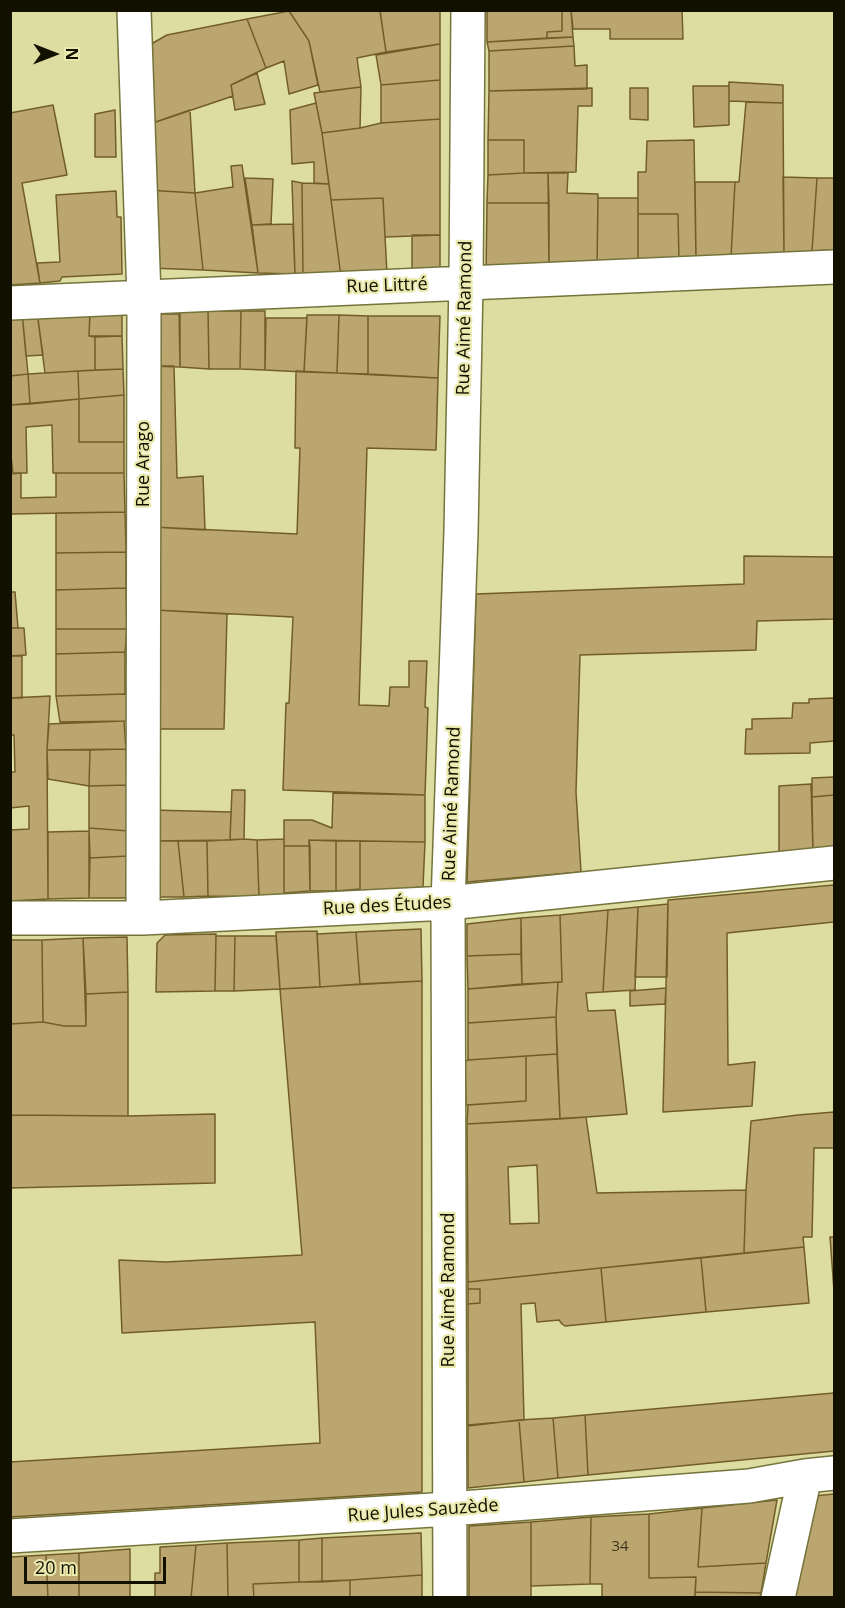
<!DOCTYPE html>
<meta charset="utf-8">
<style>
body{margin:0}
#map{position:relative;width:845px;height:1608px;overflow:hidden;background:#dddda2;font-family:"Open Sans",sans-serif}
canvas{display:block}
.frame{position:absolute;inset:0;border:12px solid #121100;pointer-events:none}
.north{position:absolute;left:24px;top:24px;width:60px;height:60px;-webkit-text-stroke:4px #eaeaaf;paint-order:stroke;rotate:90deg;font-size:16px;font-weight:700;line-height:24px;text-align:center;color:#121100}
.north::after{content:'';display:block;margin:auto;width:21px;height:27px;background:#121100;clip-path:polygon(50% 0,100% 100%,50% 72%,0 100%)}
.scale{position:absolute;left:24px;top:1557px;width:142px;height:27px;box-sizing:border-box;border:3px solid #121100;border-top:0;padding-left:8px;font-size:18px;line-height:21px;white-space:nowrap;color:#121100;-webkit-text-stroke:4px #eaeaaf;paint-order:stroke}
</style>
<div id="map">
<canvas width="845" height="1608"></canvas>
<div class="frame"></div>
<div class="north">N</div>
<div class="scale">20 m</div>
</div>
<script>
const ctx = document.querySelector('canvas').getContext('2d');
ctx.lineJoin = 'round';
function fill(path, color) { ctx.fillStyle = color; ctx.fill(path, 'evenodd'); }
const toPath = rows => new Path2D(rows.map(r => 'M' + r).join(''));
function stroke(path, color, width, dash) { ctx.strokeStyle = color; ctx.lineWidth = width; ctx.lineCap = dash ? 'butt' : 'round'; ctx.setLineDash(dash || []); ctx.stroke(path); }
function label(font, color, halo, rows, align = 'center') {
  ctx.font = font + ' "Open Sans",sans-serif'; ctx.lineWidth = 4.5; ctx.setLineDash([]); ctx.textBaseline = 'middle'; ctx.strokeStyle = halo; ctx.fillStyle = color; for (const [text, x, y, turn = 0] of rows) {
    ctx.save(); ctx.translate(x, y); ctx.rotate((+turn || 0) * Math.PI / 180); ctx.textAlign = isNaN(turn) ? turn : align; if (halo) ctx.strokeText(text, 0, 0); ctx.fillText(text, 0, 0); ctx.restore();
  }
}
const building = toPath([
 [380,10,386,52,357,58,361,87,320,92,309,41,289,11,380,10],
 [440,10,440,44,386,52,380,11,440,10],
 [487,10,562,10,562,31,547,32,547,38,487,42,487,10],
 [562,10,571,10,573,37,547,38,547,32,562,31,562,10],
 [571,10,682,10,683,39,610,39,610,29,573,29,571,10],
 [289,11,309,41,318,85,289,94,284,61,266,68,247,19,289,11],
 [247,19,266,68,231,85,233,96,147,125,149,54,153,43,167,35,247,19],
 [573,37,574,46,489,51,487,42,573,37],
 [440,44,440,80,381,85,376,55,440,44],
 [574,46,575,66,587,65,587,89,489,91,489,51,574,46],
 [257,73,265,104,235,110,231,85,257,73],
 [440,80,440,119,381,123,381,85,440,80],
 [729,82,783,85,783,103,729,101,729,82],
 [693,86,729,86,729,125,694,127,693,86],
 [361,87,360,128,322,133,314,93,361,87],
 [592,88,592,106,578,106,576,172,524,173,524,140,488,140,489,91,592,88],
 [630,88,648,88,648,120,630,119,630,88],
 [746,102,783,103,784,253,731,257,735,182,739,182,746,102],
 [316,103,322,133,329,184,314,183,314,162,292,164,290,110,316,103],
 [53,105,67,175,22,183,40,283,10,285,10,113,53,105],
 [115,110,116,157,95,157,95,114,115,110],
 [190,110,195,193,147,190,147,125,190,110],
 [440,119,440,235,385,237,383,198,331,200,322,133,360,128,381,123,440,119],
 [488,140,524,140,524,173,488,175,488,140],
 [694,140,696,260,679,261,678,214,638,214,638,172,646,172,647,141,694,140],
 [242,165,258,273,203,270,195,193,233,187,231,166,242,165],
 [524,173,548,173,549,203,487,203,488,175,524,173],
 [548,173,568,173,567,193,598,194,597,268,549,271,548,173],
 [783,177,817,178,812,251,784,253,783,177],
 [245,178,273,179,271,224,252,225,245,178],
 [817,178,834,178,834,250,812,251,817,178],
 [292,181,302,183,303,275,295,274,292,181],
 [695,182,735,182,731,257,696,260,695,182],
 [302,183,329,184,341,277,303,275,302,183],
 [147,190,195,193,203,270,149,268,147,190],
 [116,191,117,217,121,217,122,274,62,277,60,281,40,283,37,263,60,262,56,195,116,191],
 [383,198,387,274,341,277,331,200,383,198],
 [598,198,638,198,638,264,597,268,598,198],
 [487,203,549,203,549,271,486,275,487,203],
 [638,214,678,214,679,261,638,264,638,214],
 [293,224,295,274,258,273,252,225,293,224],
 [412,235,440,235,440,273,412,273,412,235],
 [90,310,89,336,95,337,95,370,45,373,37,312,90,310],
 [179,310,208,311,209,369,180,367,179,310],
 [208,311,241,311,240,369,209,369,208,311],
 [241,311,265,311,265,370,240,369,241,311],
 [22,312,28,374,10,376,10,314,22,312],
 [22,312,37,312,43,355,26,356,22,312],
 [122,312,122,336,89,336,90,314,122,312],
 [147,314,180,314,180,367,148,366,147,314],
 [307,315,339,315,337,373,304,372,307,315],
 [339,315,368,316,368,374,337,373,339,315],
 [368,316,440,316,438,378,368,374,368,316],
 [266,318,307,318,304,372,265,370,266,318],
 [122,336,123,369,95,370,95,337,122,336],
 [151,366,174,366,177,478,203,476,205,530,153,527,151,366],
 [123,369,124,395,79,399,78,371,123,369],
 [78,371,79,399,30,404,28,374,78,371],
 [296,371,438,378,436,450,367,448,359,705,389,706,390,687,409,687,409,661,427,661,425,707,428,708,425,795,283,790,286,703,289,703,293,617,155,610,153,527,297,534,300,448,295,448,296,371],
 [28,374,30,404,10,405,10,376,28,374],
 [124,395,124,442,79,442,79,399,124,395],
 [79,399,79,442,124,442,124,473,53,473,52,425,26,427,27,473,13,473,10,448,10,405,79,399],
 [21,473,21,498,56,497,56,473,124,473,125,512,10,514,10,474,21,473],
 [125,512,126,552,56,553,56,513,125,512],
 [126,552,126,588,56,590,56,553,126,552],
 [744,556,834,557,834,619,757,621,756,650,580,655,576,792,581,872,467,882,476,594,744,584,744,556],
 [126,588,127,629,56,629,56,590,126,588],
 [10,592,15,592,18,628,10,628,10,592],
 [155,610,227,614,224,729,156,729,155,610],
 [10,628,24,628,26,655,10,656,10,628],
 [56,629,127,629,125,652,56,654,56,629],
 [125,652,125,694,56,696,56,654,125,652],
 [10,656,22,656,22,698,10,698,10,656],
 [128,694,128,721,60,722,56,696,128,694],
 [50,696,47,750,48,899,10,901,10,830,29,829,29,806,10,808,10,772,15,772,14,735,10,735,10,698,50,696],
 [834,698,834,741,810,743,810,753,745,754,746,729,752,729,752,719,792,718,793,703,809,703,809,699,834,698],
 [124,721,126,749,47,750,49,724,124,721],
 [126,749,127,785,89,786,90,750,126,749],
 [47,750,90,750,89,786,48,779,47,750],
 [834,777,834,795,812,797,812,778,834,777],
 [811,784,813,850,779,854,779,786,811,784],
 [127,785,129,831,89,828,89,786,127,785],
 [232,790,245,790,244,839,230,840,232,790],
 [333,793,425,795,425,842,309,840,310,846,284,846,284,820,312,820,332,828,333,793],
 [834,795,834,848,813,850,812,797,834,795],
 [151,810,231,812,230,840,151,841,151,810],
 [89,828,129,831,128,856,90,858,89,828],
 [89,831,89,898,48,899,48,832,89,831],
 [244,839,257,840,259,897,208,896,207,841,244,839],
 [284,839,284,896,259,897,257,840,284,839],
 [309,840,336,841,336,891,310,891,309,840],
 [151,841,178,841,184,897,150,897,151,841],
 [178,841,207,841,208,896,184,897,178,841],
 [336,841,360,841,360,889,336,891,336,841],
 [360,841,425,842,423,887,360,892,360,841],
 [284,846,310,846,310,891,284,893,284,846],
 [128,856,126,898,89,898,90,858,128,856],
 [834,885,834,922,727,933,728,1065,755,1062,752,1106,663,1112,668,900,834,885],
 [668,904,667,977,635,977,638,907,668,904],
 [638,907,635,990,603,992,608,910,638,907],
 [608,910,603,992,586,993,588,1011,615,1010,627,1114,560,1119,556,1017,558,982,562,982,560,915,608,910],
 [560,915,562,982,522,984,521,918,560,915],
 [521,918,521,954,467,956,467,924,521,918],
 [421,929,422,981,360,984,356,932,421,929],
 [317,931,320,987,280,989,276,932,317,931],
 [356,932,360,984,320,987,317,934,356,932],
 [216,934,215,991,156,992,157,943,165,935,216,934],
 [216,936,235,936,234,991,215,991,216,936],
 [235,936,276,936,280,989,234,991,235,936],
 [127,937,128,992,86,994,83,938,127,937],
 [83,938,86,1026,64,1026,43,1022,42,940,83,938],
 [10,940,42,940,43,1022,10,1024,10,940],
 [521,954,522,984,468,989,467,956,521,954],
 [422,981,422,1492,10,1517,10,1462,320,1443,315,1322,122,1333,119,1260,166,1262,302,1255,280,989,422,981],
 [558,982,556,1017,468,1023,468,989,558,982],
 [666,988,665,1004,630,1006,630,991,666,988],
 [128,992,128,1116,10,1115,10,1024,43,1022,64,1026,86,1026,86,994,128,992],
 [556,1017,557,1054,468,1060,468,1023,556,1017],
 [557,1054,560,1119,467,1124,468,1105,526,1101,526,1056,557,1054],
 [526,1056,526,1101,466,1105,465,1061,468,1060,526,1056],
 [834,1112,834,1148,814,1148,812,1237,803,1237,804,1247,744,1253,746,1190,751,1121,798,1115,834,1112],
 [215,1114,215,1183,10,1188,10,1115,128,1116,215,1114],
 [586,1117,597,1193,746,1190,744,1253,468,1282,467,1124,586,1117],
 [537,1165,539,1223,510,1224,508,1167,537,1165],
 [830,1237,834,1237,834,1291,830,1237],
 [804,1247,809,1303,706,1312,701,1258,804,1247],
 [701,1258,706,1312,606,1322,601,1268,701,1258],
 [601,1268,606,1322,565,1326,562,1324,559,1320,537,1322,535,1303,521,1304,524,1420,468,1425,468,1304,480,1303,480,1289,468,1289,468,1282,601,1268],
 [468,1289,480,1289,480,1303,468,1304,468,1289],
 [834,1393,834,1451,588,1475,585,1415,834,1393],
 [585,1415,588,1475,558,1478,553,1418,585,1415],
 [553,1418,558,1478,524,1482,519,1420,553,1418],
 [519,1420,524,1482,468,1488,468,1426,519,1420],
 [834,1494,834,1598,792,1598,805,1497,834,1494],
 [777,1500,766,1563,698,1567,702,1508,777,1500],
 [702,1508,698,1567,766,1563,761,1593,695,1592,696,1577,649,1578,649,1514,702,1508],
 [649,1514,649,1578,696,1577,695,1598,602,1598,602,1584,590,1584,591,1517,649,1514],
 [591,1517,590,1584,531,1586,531,1522,591,1517],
 [531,1522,531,1598,469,1598,469,1526,531,1522],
 [421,1533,422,1575,322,1582,322,1538,421,1533],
 [322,1538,322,1582,299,1582,299,1540,322,1538],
 [299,1540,299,1582,253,1584,254,1598,228,1598,227,1543,299,1540],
 [227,1543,228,1597,191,1598,196,1545,227,1543],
 [196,1545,191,1598,155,1598,155,1573,160,1573,160,1547,196,1545],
 [130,1549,130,1598,79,1598,79,1553,130,1549],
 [79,1553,79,1598,48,1598,46,1555,79,1553],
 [46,1555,48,1598,10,1598,10,1557,46,1555],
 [422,1575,422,1598,350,1598,350,1580,422,1575],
 [350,1580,350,1598,254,1598,253,1584,350,1580],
 [695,1592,761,1593,760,1598,695,1598,695,1592]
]);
fill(building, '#bca670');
stroke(building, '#725d29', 1.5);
const minor = toPath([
 [134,10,144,297,143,918],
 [10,303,834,267],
 [10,918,143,918,448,903,834,863],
 [10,1536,449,1509,749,1486,805,1476,834,1473],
 [450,1598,448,903,461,532,466,283,468,10],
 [778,1598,805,1476]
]);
stroke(minor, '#75743d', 36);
stroke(minor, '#fff', 33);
label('15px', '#3c361c', null, [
 ["34",620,1547]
]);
label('18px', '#121100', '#eaeaaf', [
 ["Rue Littré",387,286,-2],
 ["Rue Aimé Ramond",465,318,-89],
 ["Rue Arago",144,464,-90],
 ["Rue Aimé Ramond",452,804,-88],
 ["Rue des Études",387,906,-3],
 ["Rue Aimé Ramond",449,1290,-90],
 ["Rue Jules Sauzède",423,1511,-4]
]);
</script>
